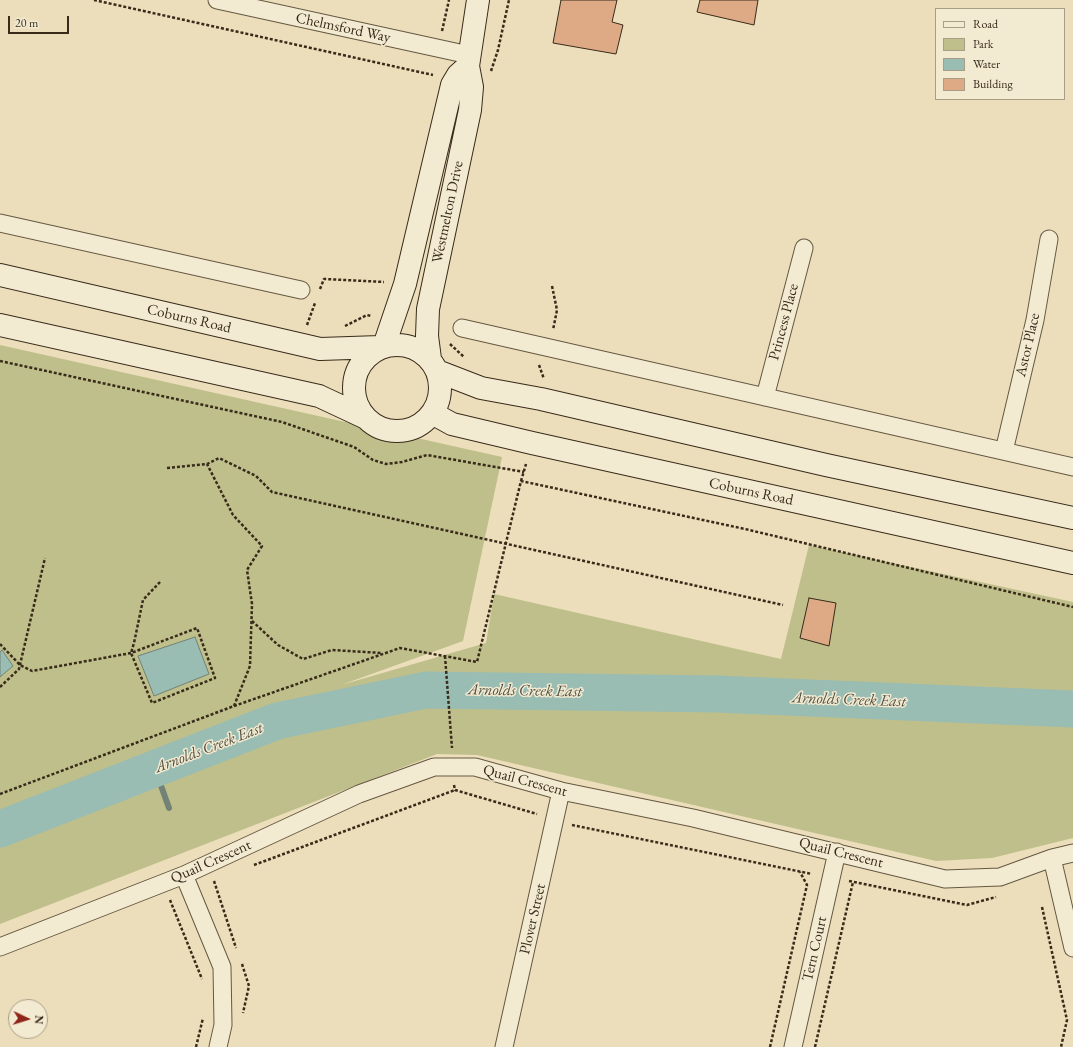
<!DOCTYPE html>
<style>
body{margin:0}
#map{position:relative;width:1073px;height:1047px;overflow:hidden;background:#ecdeba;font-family:"EB Garamond",serif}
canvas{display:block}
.legend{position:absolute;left:935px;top:8px;width:130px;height:92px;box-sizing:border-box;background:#f3ead2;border:1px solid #a89e88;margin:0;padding:5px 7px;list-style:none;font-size:12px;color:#382b1a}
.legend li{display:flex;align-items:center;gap:8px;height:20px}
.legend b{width:20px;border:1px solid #a89e88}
.north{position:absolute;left:8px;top:999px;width:40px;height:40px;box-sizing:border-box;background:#f3ead2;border:1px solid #a89e88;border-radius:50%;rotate:94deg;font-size:11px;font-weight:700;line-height:16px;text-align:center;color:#382b1a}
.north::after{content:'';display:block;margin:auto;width:14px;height:18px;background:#8f2418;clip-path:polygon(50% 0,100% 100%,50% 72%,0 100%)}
.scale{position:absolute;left:8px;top:16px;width:61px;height:18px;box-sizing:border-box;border:2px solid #382b1a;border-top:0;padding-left:5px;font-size:12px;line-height:14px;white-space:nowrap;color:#382b1a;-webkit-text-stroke:3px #f3ead2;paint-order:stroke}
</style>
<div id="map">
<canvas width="1073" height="1047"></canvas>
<ul class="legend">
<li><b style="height:5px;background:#f3ead2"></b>Road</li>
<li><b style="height:11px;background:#bfbf8b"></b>Park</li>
<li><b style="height:11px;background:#99bcb3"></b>Water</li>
<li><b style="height:11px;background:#dea985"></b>Building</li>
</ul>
<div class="north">N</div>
<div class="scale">20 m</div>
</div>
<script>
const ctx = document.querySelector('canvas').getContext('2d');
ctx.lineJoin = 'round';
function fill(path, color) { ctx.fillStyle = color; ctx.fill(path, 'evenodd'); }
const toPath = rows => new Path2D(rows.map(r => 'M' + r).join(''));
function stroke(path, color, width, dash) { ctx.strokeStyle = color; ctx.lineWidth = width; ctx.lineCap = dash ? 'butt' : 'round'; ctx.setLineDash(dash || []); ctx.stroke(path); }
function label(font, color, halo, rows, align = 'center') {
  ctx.font = font + ' "EB Garamond",serif'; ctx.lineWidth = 3; ctx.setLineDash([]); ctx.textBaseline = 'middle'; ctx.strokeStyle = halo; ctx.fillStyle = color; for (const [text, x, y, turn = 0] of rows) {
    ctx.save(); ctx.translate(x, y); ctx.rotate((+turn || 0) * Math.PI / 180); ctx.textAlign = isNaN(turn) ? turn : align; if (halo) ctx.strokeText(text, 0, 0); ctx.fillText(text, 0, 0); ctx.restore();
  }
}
fill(toPath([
 [0,345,502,457,463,641,341,685,486,643,494,594,781,659,809,545,1073,602,1073,838,992,858,936,861,477,755,437,754,0,924]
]), '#bfbf8b');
const water = toPath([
 [195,637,209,674,154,696,138,656,195,637],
 [2,650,13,666,0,677,0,652,2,650]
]);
fill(water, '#99bcb3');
stroke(water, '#728276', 1);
stroke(toPath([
 [155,769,169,808],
 [0,817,3,813]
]), '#728276', 6);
stroke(toPath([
 [0,829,277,721,426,690,716,694,1073,709]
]), '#99bcb3', 37);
const building = toPath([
 [561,0,617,0,612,22,623,25,616,54,553,43,561,0],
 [700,0,758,0,754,25,697,12,700,0],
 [809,598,836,603,829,646,800,638,809,598]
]);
fill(building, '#dea985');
stroke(building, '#382b1a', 1);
const street = toPath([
 [217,0,469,55],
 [0,223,301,290],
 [462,328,1073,467],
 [765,397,804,248],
 [1004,451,1035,320,1049,239],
 [1052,858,1073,948],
 [184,875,222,967,223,1025,218,1047],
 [0,947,184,875,359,794,434,767,475,767,561,791,693,818,945,879,1000,877,1052,858,1073,853],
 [504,1047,561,791],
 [793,1047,837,852]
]);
const secondary = toPath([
 [0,275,320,349,380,347],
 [0,325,319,396,366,418],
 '354 388a43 43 0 1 1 86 0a43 43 0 1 1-86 0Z',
 [384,346,405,284,452,85,458,75,468,66],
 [430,359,427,336,428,309,470,110,472,87,468,66,478,0],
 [437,371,481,388,541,399,826,465,1073,518],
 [432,413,452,424,532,443,1073,563]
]);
stroke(street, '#655842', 19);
stroke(secondary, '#382b1a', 24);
stroke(toPath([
 [94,0,433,75],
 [442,31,449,0],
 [491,71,498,50,509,0],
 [552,286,557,310,553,330],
 [320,289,324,279,384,282],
 [307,325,315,303],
 [345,326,367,315,371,316],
 [450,344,464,357],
 [0,361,282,422,354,447,373,460,386,464,402,462,427,455,524,472],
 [539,365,544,379],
 [167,468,207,464,219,458,256,476,272,492,783,605],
 [521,481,526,464],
 [252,621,278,645,303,659,332,650,382,653],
 [0,644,20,665,32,671,131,653,197,628,215,678,152,703,131,653,134,643,143,600,160,582],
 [445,656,452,748],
 [0,687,19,669,45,558],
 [234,706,400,648,477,662,521,481,745,529,1073,607],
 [454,785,455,790,537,814],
 [0,794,234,706,250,666,252,604,247,570,262,546,233,515,207,464],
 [572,825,812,874],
 [254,865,455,790],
 [214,881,236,948],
 [849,881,967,905,996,897],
 [170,900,202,979],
 [1042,907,1067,1020,1061,1047],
 [242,964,249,986,243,1013],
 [196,1047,203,1018],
 [770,1047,807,885,800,872],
 [815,1047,853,882]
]), '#382b1a', 2.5, [3, 2]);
stroke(street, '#f3ead2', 17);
stroke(secondary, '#f3ead2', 22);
label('15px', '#382b1a', '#f3ead2', [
 ["Chelmsford Way",343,28,12],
 ["Westmelton Drive",448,212,-78],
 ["Coburns Road",189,319,13],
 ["Princess Place",784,322,-75],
 ["Astor Place",1028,345,-77],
 ["Coburns Road",751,492,12],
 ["Quail Crescent",525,781,15],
 ["Quail Crescent",841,853,14],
 ["Quail Crescent",211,862,-24],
 ["Plover Street",533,919,-77],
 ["Tern Court",815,949,-77]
]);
label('italic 16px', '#504f40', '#f3ead2', [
 ["Arnolds Creek East",525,691,1],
 ["Arnolds Creek East",849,700,2],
 ["Arnolds Creek East",209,748,-21]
]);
</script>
